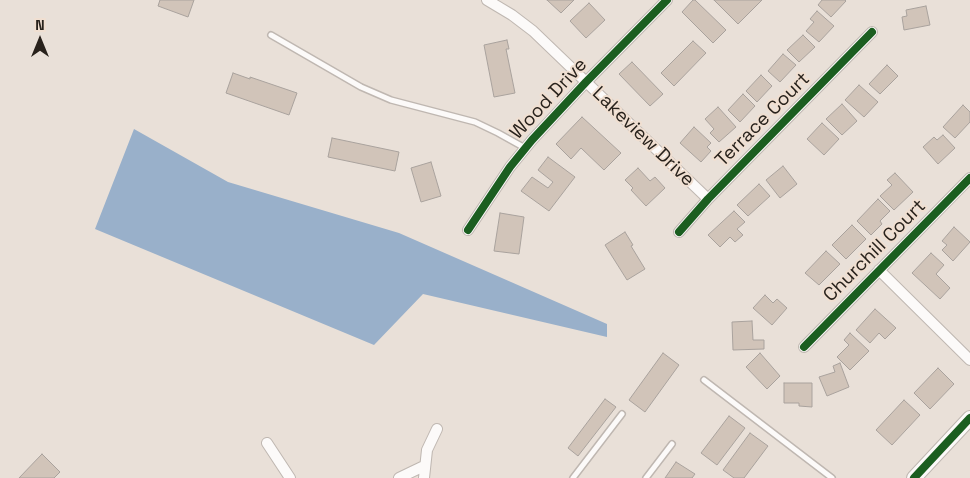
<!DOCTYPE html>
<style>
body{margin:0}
#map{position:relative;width:970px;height:478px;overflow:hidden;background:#e9e0d8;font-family:"Space Grotesk",sans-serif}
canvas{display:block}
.north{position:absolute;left:15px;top:15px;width:50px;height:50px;-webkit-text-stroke:4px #f0dfd1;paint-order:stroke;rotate:0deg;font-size:14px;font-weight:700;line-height:20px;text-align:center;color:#28221c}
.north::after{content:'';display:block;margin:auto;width:18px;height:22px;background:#28221c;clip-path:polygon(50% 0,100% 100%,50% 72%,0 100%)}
</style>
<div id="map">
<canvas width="970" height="478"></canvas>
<div class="north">N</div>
</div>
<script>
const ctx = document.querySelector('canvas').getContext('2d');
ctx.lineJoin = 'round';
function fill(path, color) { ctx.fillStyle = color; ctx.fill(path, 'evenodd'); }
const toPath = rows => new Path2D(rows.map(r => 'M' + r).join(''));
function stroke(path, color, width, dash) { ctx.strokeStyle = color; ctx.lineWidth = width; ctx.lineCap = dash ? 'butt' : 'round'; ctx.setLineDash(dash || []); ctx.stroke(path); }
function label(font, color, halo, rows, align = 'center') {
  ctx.font = font + ' "Space Grotesk",sans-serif'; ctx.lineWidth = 4; ctx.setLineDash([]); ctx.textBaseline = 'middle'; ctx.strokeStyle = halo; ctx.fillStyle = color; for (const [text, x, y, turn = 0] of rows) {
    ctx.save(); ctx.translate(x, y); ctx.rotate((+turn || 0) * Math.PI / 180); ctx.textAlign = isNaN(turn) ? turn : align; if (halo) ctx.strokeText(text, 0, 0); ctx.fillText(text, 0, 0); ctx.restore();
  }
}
fill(toPath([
 [134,129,228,182,399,233,607,324,607,337,423,294,374,345,95,229]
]), '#99b0ca');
const building = toPath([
 [160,0,194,0,188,17,158,6,160,0],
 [547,0,574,0,561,13,547,0],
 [693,0,695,0,726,30,713,43,682,12,693,0],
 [714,0,762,0,738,24,714,0],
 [822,0,845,0,846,1,831,17,818,5,822,0],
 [589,3,605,20,586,38,570,21,589,3],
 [926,6,930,25,904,30,902,17,907,16,906,10,926,6],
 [817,11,834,26,819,42,806,31,814,22,810,19,817,11],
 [803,35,815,47,799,62,787,50,803,35],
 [507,40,509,49,506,49,515,93,494,97,484,45,507,40],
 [693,41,706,53,674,86,661,73,693,41],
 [783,54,796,65,780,82,768,71,783,54],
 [632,62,663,94,650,106,619,74,632,62],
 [887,65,898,76,880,94,869,84,887,65],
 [233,73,250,79,250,77,297,93,289,115,226,93,233,73],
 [761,75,772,86,757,102,746,91,761,75],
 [859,85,878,102,864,117,845,100,859,85],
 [743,94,755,106,740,122,728,110,743,94],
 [842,104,857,121,842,135,826,119,842,104],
 [963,105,970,112,970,122,955,138,943,127,963,105],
 [718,107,736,127,719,142,710,133,714,129,705,119,718,107],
 [582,117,621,153,604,170,581,148,571,159,556,144,582,117],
 [822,123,839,139,824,155,807,139,822,123],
 [694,127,711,143,707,147,711,151,701,162,680,143,694,127],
 [943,135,955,148,938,164,923,147,934,137,937,140,943,135],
 [332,138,399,152,395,171,328,157,332,138],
 [548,157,575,177,549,211,521,191,532,177,548,188,553,182,538,170,548,157],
 [431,162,441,196,421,202,411,168,431,162],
 [783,166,797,184,780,198,766,180,783,166],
 [638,168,650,181,655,177,665,188,646,206,631,190,633,188,625,180,638,168],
 [895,173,913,192,894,210,880,196,892,185,887,180,895,173],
 [759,184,770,196,748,216,737,205,759,184],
 [878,199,890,211,880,221,882,224,871,235,857,221,878,199],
 [734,211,745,222,737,229,743,235,735,242,730,237,720,247,708,235,734,211],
 [500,213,524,217,519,254,494,251,500,213],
 [852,225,866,239,846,259,832,245,852,225],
 [954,227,970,242,953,261,942,250,947,245,942,241,954,227],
 [625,232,633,245,631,246,645,269,627,280,605,245,625,232],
 [826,251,840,264,819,285,805,273,826,251],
 [931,253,944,265,936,274,950,288,940,299,912,273,931,253],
 [765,295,773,303,777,299,787,308,772,325,753,308,765,295],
 [875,309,896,328,885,339,879,333,870,343,856,330,875,309],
 [752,321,753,340,764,340,764,349,733,350,732,322,752,321],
 [850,333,869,351,850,370,837,357,849,345,844,340,850,333],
 [663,353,679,365,645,412,629,400,663,353],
 [760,353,780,376,767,389,746,367,760,353],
 [840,363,849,387,827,396,819,377,835,372,833,366,840,363],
 [938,368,954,384,930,409,914,393,938,368],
 [784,383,812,383,812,407,799,406,799,403,784,403,784,383],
 [605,399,616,407,578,456,568,448,605,399],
 [904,400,920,415,892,445,876,430,904,400],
 [729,416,745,428,717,465,701,453,729,416],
 [750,433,768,446,744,478,734,478,723,470,750,433],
 [42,454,60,472,54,478,19,478,42,454],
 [676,462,695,474,692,478,665,478,676,462]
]);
fill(building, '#d1c4b9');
stroke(building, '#a9a29d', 1);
const service = toPath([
 [271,35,361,87,391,100,475,122,498,133,525,148],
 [704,380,832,478],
 [573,478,622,414],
 [646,478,672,444]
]);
const minor = toPath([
 [487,0,512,15,533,31,708,199],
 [468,230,510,167,532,140,586,82,667,0],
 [679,232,708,199,872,32],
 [879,270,970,360],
 [804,347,970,178],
 [267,443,290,478],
 [399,478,424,466],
 [424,478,427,450,437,429]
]);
const tertiary = toPath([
 [914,478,970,418]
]);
stroke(service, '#bfb7b1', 8);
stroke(minor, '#bfb7b1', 12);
stroke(tertiary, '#bfb7b1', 16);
stroke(service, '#fcfaf9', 5);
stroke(minor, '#fcfaf9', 10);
stroke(tertiary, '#fcfaf9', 14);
stroke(toPath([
 [468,230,510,167,532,140,586,82,667,0],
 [679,232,708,199,872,32],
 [804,347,970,178],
 [914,478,970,418]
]), '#1b5e20', 8);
label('19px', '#28221c', '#f0dfd1', [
 ["Wood Drive",549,99,-47],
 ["Terrace Court",763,120,-45],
 ["Lakeview Drive",643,137,44],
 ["Churchill Court",875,251,-45]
]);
</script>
